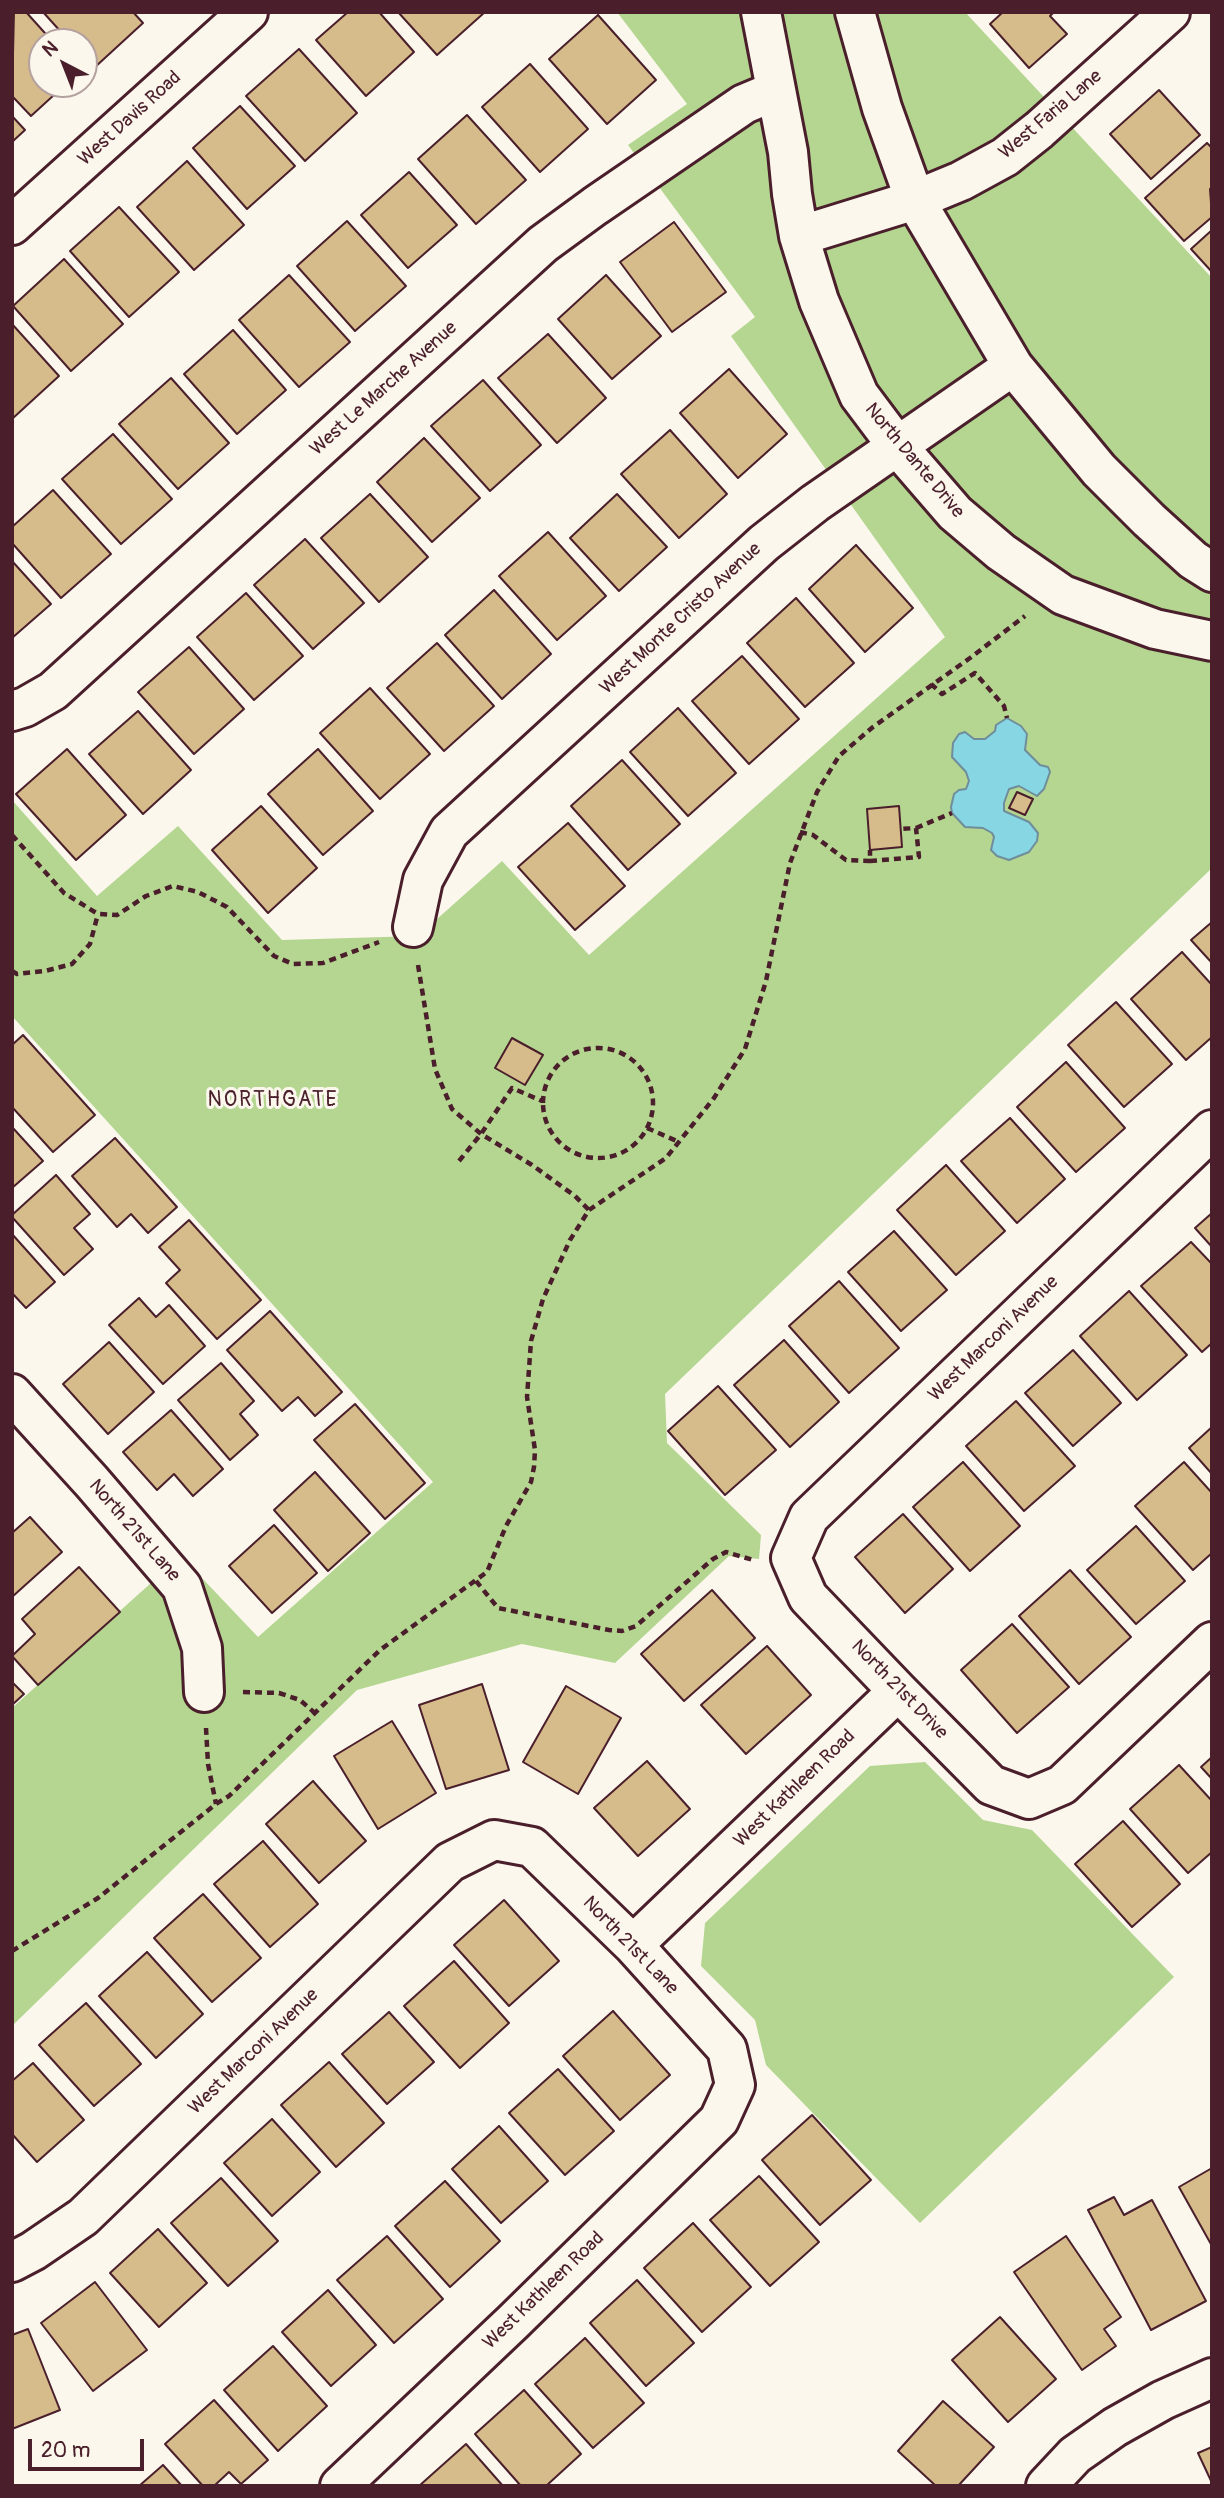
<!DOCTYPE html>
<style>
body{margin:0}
#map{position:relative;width:1224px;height:2498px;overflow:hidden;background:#fbf7ec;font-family:Pangolin,sans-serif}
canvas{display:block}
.frame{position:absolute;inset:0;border:14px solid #4a1f2b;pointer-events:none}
.north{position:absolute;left:28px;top:28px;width:70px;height:70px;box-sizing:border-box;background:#fbf7ec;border:2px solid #b4a19f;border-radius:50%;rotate:318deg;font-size:19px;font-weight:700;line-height:28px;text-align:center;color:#4a1f2b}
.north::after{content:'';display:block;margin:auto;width:24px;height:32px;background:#4a1f2b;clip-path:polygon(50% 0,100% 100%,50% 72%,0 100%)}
.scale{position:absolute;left:28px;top:2439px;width:116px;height:32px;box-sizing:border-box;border:4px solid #4a1f2b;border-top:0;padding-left:9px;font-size:21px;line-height:24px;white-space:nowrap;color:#4a1f2b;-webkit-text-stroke:5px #fbf7ec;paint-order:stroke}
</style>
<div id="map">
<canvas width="1224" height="2498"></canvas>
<div class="frame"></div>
<div class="north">N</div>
<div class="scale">20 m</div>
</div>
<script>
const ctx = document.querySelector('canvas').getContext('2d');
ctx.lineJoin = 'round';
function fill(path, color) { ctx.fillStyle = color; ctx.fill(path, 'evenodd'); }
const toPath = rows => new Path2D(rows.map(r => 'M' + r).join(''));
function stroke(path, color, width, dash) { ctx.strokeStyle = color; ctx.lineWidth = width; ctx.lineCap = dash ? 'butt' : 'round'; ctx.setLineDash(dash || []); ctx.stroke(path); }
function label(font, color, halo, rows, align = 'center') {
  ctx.font = font + ' Pangolin,sans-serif'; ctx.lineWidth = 6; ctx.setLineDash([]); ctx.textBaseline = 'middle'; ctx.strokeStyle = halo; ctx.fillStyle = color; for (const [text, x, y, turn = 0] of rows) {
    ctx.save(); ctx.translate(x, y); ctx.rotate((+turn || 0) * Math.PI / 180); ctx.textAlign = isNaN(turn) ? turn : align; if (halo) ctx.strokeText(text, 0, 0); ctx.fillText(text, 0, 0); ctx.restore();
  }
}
fill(toPath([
 [617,12,965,12,1212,278,1212,868,665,1394,667,1443,761,1535,759,1559,729,1556,615,1663,522,1644,357,1690,12,2026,12,1708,181,1556,258,1637,433,1482,12,1016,12,800,97,896,178,826,282,940,418,936,502,861,589,955,945,637,731,336,755,317,628,145,687,104],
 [925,1762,983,1820,1032,1830,1174,1977,920,2223,766,2065,755,2020,701,1966,705,1923,870,1766]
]), '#b4d690');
const water = toPath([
 [1007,718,1021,726,1027,734,1025,750,1040,765,1048,767,1050,772,1044,789,1037,796,1019,786,1009,789,1004,803,1004,811,1029,822,1038,833,1037,841,1029,852,1009,860,997,856,991,850,994,837,992,833,983,828,965,827,952,813,951,807,954,794,959,790,966,789,969,781,966,772,952,757,953,743,959,734,965,732,974,739,985,739,995,731,996,725,1007,718]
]);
fill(water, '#87d6e4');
stroke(water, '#6f8d9a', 2);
const building = toPath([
 [14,12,26,12,53,42,42,42,42,84,66,84,31,116,12,96,14,12],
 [43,12,133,12,143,23,94,68,84,58,84,42,70,42,43,12],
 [348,12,379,12,414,52,366,96,316,40,348,12],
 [398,12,485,12,437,55,398,12],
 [1003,12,1054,12,1050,16,1067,34,1029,68,990,24,1003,12],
 [598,15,656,80,607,124,549,59,598,15],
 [299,49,357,113,305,161,246,96,299,49],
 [530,64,588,129,540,172,482,107,530,64],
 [1159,90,1200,135,1151,179,1110,134,1159,90],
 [240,106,295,166,247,209,193,148,240,106],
 [467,115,526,180,476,224,418,159,467,115],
 [12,116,25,130,12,142,12,116],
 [1207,143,1212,148,1212,188,1210,189,1212,217,1184,241,1145,198,1207,143],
 [187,161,244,225,194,270,137,207,187,161],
 [409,172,457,225,408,268,361,215,409,172],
 [119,207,179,272,129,317,70,251,119,207],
 [347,221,406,286,355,331,297,266,347,221],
 [674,222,726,292,672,332,620,262,674,222],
 [1212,230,1212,272,1191,249,1212,230],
 [64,259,123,324,71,371,13,306,64,259],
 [289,275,350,342,299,387,239,320,289,275],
 [606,275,661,336,612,379,558,319,606,275],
 [12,324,59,376,12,419,12,324],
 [233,330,286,390,237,434,184,374,233,330],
 [548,334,606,398,557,443,498,378,548,334],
 [729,369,787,434,738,478,680,413,729,369],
 [171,378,229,443,178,489,119,424,171,378],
 [483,380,541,445,490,491,431,426,483,380],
 [670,430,727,494,679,538,621,474,670,430],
 [113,434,172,499,121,544,62,479,113,434],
 [424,438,480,498,432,542,377,482,424,438],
 [53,490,111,554,61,598,12,543,12,527,53,490],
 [370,494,428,557,379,602,321,538,370,494],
 [617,494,667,547,619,591,570,538,617,494],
 [548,532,606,596,557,640,499,576,548,532],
 [305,539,364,603,313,649,254,585,305,539],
 [856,545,913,608,865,652,809,589,856,545],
 [12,561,51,604,12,638,12,561],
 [494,590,551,654,502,699,445,635,494,590],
 [246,593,303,656,254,700,197,637,246,593],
 [796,598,854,663,805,707,747,643,796,598],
 [437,643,494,706,444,751,387,688,437,643],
 [189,647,244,709,194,754,138,692,189,647],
 [742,656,799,719,749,764,692,701,742,656],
 [370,688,430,754,380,799,320,733,370,688],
 [678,708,736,773,688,816,630,752,678,708],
 [138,711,191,770,143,814,89,754,138,711],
 [67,749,126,815,76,860,16,794,67,749],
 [318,749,373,811,323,855,268,794,318,749],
 [622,760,680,824,628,870,571,806,622,760],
 [1017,792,1033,799,1025,815,1009,808,1017,792],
 [261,806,317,868,268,913,212,850,261,806],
 [899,806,902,847,870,850,867,809,899,806],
 [568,823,625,886,575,930,518,867,568,823],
 [1212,922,1212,963,1191,940,1212,922],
 [1182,952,1212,985,1212,1037,1186,1060,1131,999,1182,952],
 [1116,1002,1172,1064,1124,1107,1068,1045,1116,1002],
 [23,1035,95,1115,53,1152,12,1107,12,1045,23,1035],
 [512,1038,543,1055,525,1085,495,1068,512,1038],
 [1066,1062,1125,1128,1076,1172,1017,1107,1066,1062],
 [1010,1118,1065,1179,1017,1223,961,1161,1010,1118],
 [12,1127,43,1161,12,1188,12,1127],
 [115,1138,177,1207,148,1233,131,1214,117,1227,72,1176,115,1138],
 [946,1165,1005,1231,956,1275,897,1210,946,1165],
 [56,1175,90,1214,74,1228,93,1249,64,1275,12,1217,12,1215,56,1175],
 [1212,1213,1212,1247,1195,1228,1212,1213],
 [189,1220,261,1300,217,1339,166,1283,180,1270,159,1247,189,1220],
 [894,1231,947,1290,901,1331,848,1272,894,1231],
 [12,1234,55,1282,26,1308,12,1293,12,1234],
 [1191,1242,1212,1264,1212,1343,1202,1352,1141,1286,1191,1242],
 [839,1281,899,1348,849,1393,789,1326,839,1281],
 [1129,1291,1187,1355,1137,1400,1080,1336,1129,1291],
 [139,1298,156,1317,169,1305,205,1346,163,1384,109,1325,139,1298],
 [270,1311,342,1392,315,1416,298,1397,282,1411,227,1350,270,1311],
 [784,1340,839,1402,790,1447,734,1385,784,1340],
 [109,1342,154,1392,108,1434,63,1384,109,1342],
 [1073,1350,1121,1403,1073,1446,1025,1393,1073,1350],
 [221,1363,254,1401,240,1414,258,1435,230,1460,178,1400,221,1363],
 [718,1386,776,1450,725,1495,668,1431,718,1386],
 [1016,1401,1075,1466,1024,1511,966,1446,1016,1401],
 [355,1404,425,1483,385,1519,314,1440,355,1404],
 [171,1410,223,1469,193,1496,174,1474,157,1490,123,1452,171,1410],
 [1212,1427,1212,1474,1189,1448,1212,1427],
 [963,1462,1020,1526,970,1571,913,1507,963,1462],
 [1184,1462,1212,1493,1212,1553,1193,1570,1135,1506,1184,1462],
 [315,1472,370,1533,328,1571,274,1510,315,1472],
 [903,1514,953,1569,905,1613,855,1557,903,1514],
 [30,1517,62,1552,12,1597,12,1533,30,1517],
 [274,1525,317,1573,272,1613,229,1566,274,1525],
 [1136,1526,1185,1581,1136,1624,1087,1570,1136,1526],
 [79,1567,120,1612,38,1685,12,1656,35,1634,22,1619,79,1567],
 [1070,1570,1131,1637,1079,1684,1019,1616,1070,1570],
 [712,1590,755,1638,684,1701,641,1654,712,1590],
 [1012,1624,1069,1687,1017,1733,961,1670,1012,1624],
 [767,1646,811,1695,746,1754,701,1705,767,1646],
 [12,1682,24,1694,12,1705,12,1682],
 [482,1684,509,1770,446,1789,419,1705,482,1684],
 [566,1686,621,1718,578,1794,523,1762,566,1686],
 [392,1721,436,1793,378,1829,334,1756,392,1721],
 [1212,1757,1212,1779,1201,1767,1212,1757],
 [647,1761,690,1809,638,1856,594,1808,647,1761],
 [1179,1765,1212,1801,1212,1852,1188,1873,1130,1809,1179,1765],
 [313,1781,366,1841,319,1883,266,1824,313,1781],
 [1123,1821,1180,1884,1132,1927,1075,1864,1123,1821],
 [263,1841,318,1904,270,1947,214,1884,263,1841],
 [203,1894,261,1958,212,2002,154,1938,203,1894],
 [504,1900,559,1961,509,2006,454,1945,504,1900],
 [147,1952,203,2014,156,2058,99,1996,147,1952],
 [454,1961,509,2023,460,2068,404,2006,454,1961],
 [86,2003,141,2064,94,2106,39,2045,86,2003],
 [613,2011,670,2075,620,2120,563,2056,613,2011],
 [389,2012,434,2062,387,2104,342,2054,389,2012],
 [329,2062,384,2123,336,2167,281,2105,329,2062],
 [33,2063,84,2120,37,2162,12,2134,12,2081,33,2063],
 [558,2069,614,2131,565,2175,509,2113,558,2069],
 [812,2115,871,2180,820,2225,762,2160,812,2115],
 [272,2119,320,2172,272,2216,224,2163,272,2119],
 [499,2126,548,2181,501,2223,452,2169,499,2126],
 [1212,2168,1212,2246,1179,2187,1212,2168],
 [759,2176,819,2242,770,2286,710,2220,759,2176],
 [221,2178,278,2241,228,2286,171,2223,221,2178],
 [445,2181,500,2241,450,2287,395,2226,445,2181],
 [1114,2197,1124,2215,1152,2200,1206,2301,1151,2330,1088,2210,1114,2197],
 [693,2223,751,2287,702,2332,644,2268,693,2223],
 [158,2229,207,2283,159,2327,110,2273,158,2229],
 [387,2236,443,2299,394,2343,337,2280,387,2236],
 [1066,2236,1121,2317,1104,2329,1116,2346,1082,2370,1014,2272,1066,2236],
 [637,2280,694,2343,646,2386,590,2323,637,2280],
 [95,2282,147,2350,93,2391,41,2323,95,2282],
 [328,2290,376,2345,331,2386,282,2332,328,2290],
 [1000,2317,1056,2379,1008,2422,952,2360,1000,2317],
 [28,2329,60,2410,12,2429,12,2335,28,2329],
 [585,2338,644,2403,593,2448,535,2384,585,2338],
 [273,2346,327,2406,278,2451,224,2390,273,2346],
 [524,2390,581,2454,546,2486,521,2486,475,2434,524,2390],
 [214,2400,268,2460,241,2484,229,2472,214,2486,203,2486,165,2444,214,2400],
 [943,2401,994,2447,958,2486,936,2486,898,2451,943,2401],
 [466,2444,503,2486,419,2486,466,2444],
 [1212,2447,1212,2483,1198,2453,1212,2447],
 [163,2465,182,2486,139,2486,163,2465]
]);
fill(building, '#d6bb8b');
stroke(building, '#4a1f2b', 2);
const street = toPath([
 [761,12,788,152,792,194,799,236,819,301,859,395,898,447,955,513,1001,552,1063,595,1155,629,1212,641],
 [855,12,882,108,915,200,1013,366,1099,470,1149,520,1193,560,1212,572],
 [12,225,248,12],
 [799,236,915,200,961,181,1005,157,1039,130,1170,12],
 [12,711,25,707,53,691,543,244,595,206,744,104,775,91],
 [413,927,423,880,449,832,764,543,815,503,1013,366],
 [1212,1130,809,1517,791,1558,808,1597,898,1691,991,1785,1029,1799,1062,1785,1212,1642],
 [12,1394,92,1482,182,1587,202,1648,204,1692],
 [633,1945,898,1691],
 [12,2262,33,2251,83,2217,450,1862,494,1840,532,1847,633,1945,727,2049,735,2085,719,2120,513,2322,340,2486],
 [1046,2486,1075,2455,1115,2427,1163,2400,1212,2378]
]);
stroke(street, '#4a1f2b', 44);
stroke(toPath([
 [931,684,942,694,975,673,1004,706,1007,718],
 [916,828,952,813],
 [800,832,813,835,846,860,870,861,870,850],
 [12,835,64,893,98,914,117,915,146,896,173,886,198,892,227,907,274,956,293,964,323,963,379,942],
 [870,861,919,857,916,828,901,829],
 [418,965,435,1069,452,1109,481,1134,532,1165,575,1196,589,1210],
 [12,971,17,974,45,971,72,964,90,944,98,914],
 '543 1103a55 55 0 1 1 110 0a55 55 0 1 1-110 0Z',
 [647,1128,679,1142],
 [459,1161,481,1134,512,1088,542,1101],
 [476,1581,498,1608,609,1630,622,1631,636,1626,713,1559,726,1552,753,1560],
 [243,1692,279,1693,300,1700,316,1714],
 [206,1728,208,1764,216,1804],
 [12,1951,98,1898,216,1804,229,1796,380,1650,487,1572,506,1526,531,1482,534,1467,535,1450,527,1397,531,1341,543,1299,570,1240,589,1210,666,1158,714,1098,745,1049,766,981,790,863,817,792,839,756,873,727,970,658,1025,616]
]), '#4a1f2b', 4.5, [7, 5]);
stroke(street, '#fbf7ec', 38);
label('19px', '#4a1f2b', '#fbf7ec', [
 ["West Faria Lane",1051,115,-40],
 ["West Davis Road",130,119,-42],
 ["West Le Marche Avenue",384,389,-42],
 ["North Dante Drive",914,461,50],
 ["West Monte Cristo Avenue",681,619,-43],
 ["West Marconi Avenue",994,1339,-44],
 ["North 21st Lane",134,1531,49],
 ["North 21st Drive",899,1690,46],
 ["West Kathleen Road",795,1789,-44],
 ["North 21st Lane",630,1946,46],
 ["West Marconi Avenue",254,2052,-44],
 ["West Kathleen Road",544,2291,-44]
]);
ctx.letterSpacing = '2px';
label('21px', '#4a1f2b', '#fbf7ec', [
 ["NORTHGATE",273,1101]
]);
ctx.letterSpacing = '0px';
</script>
